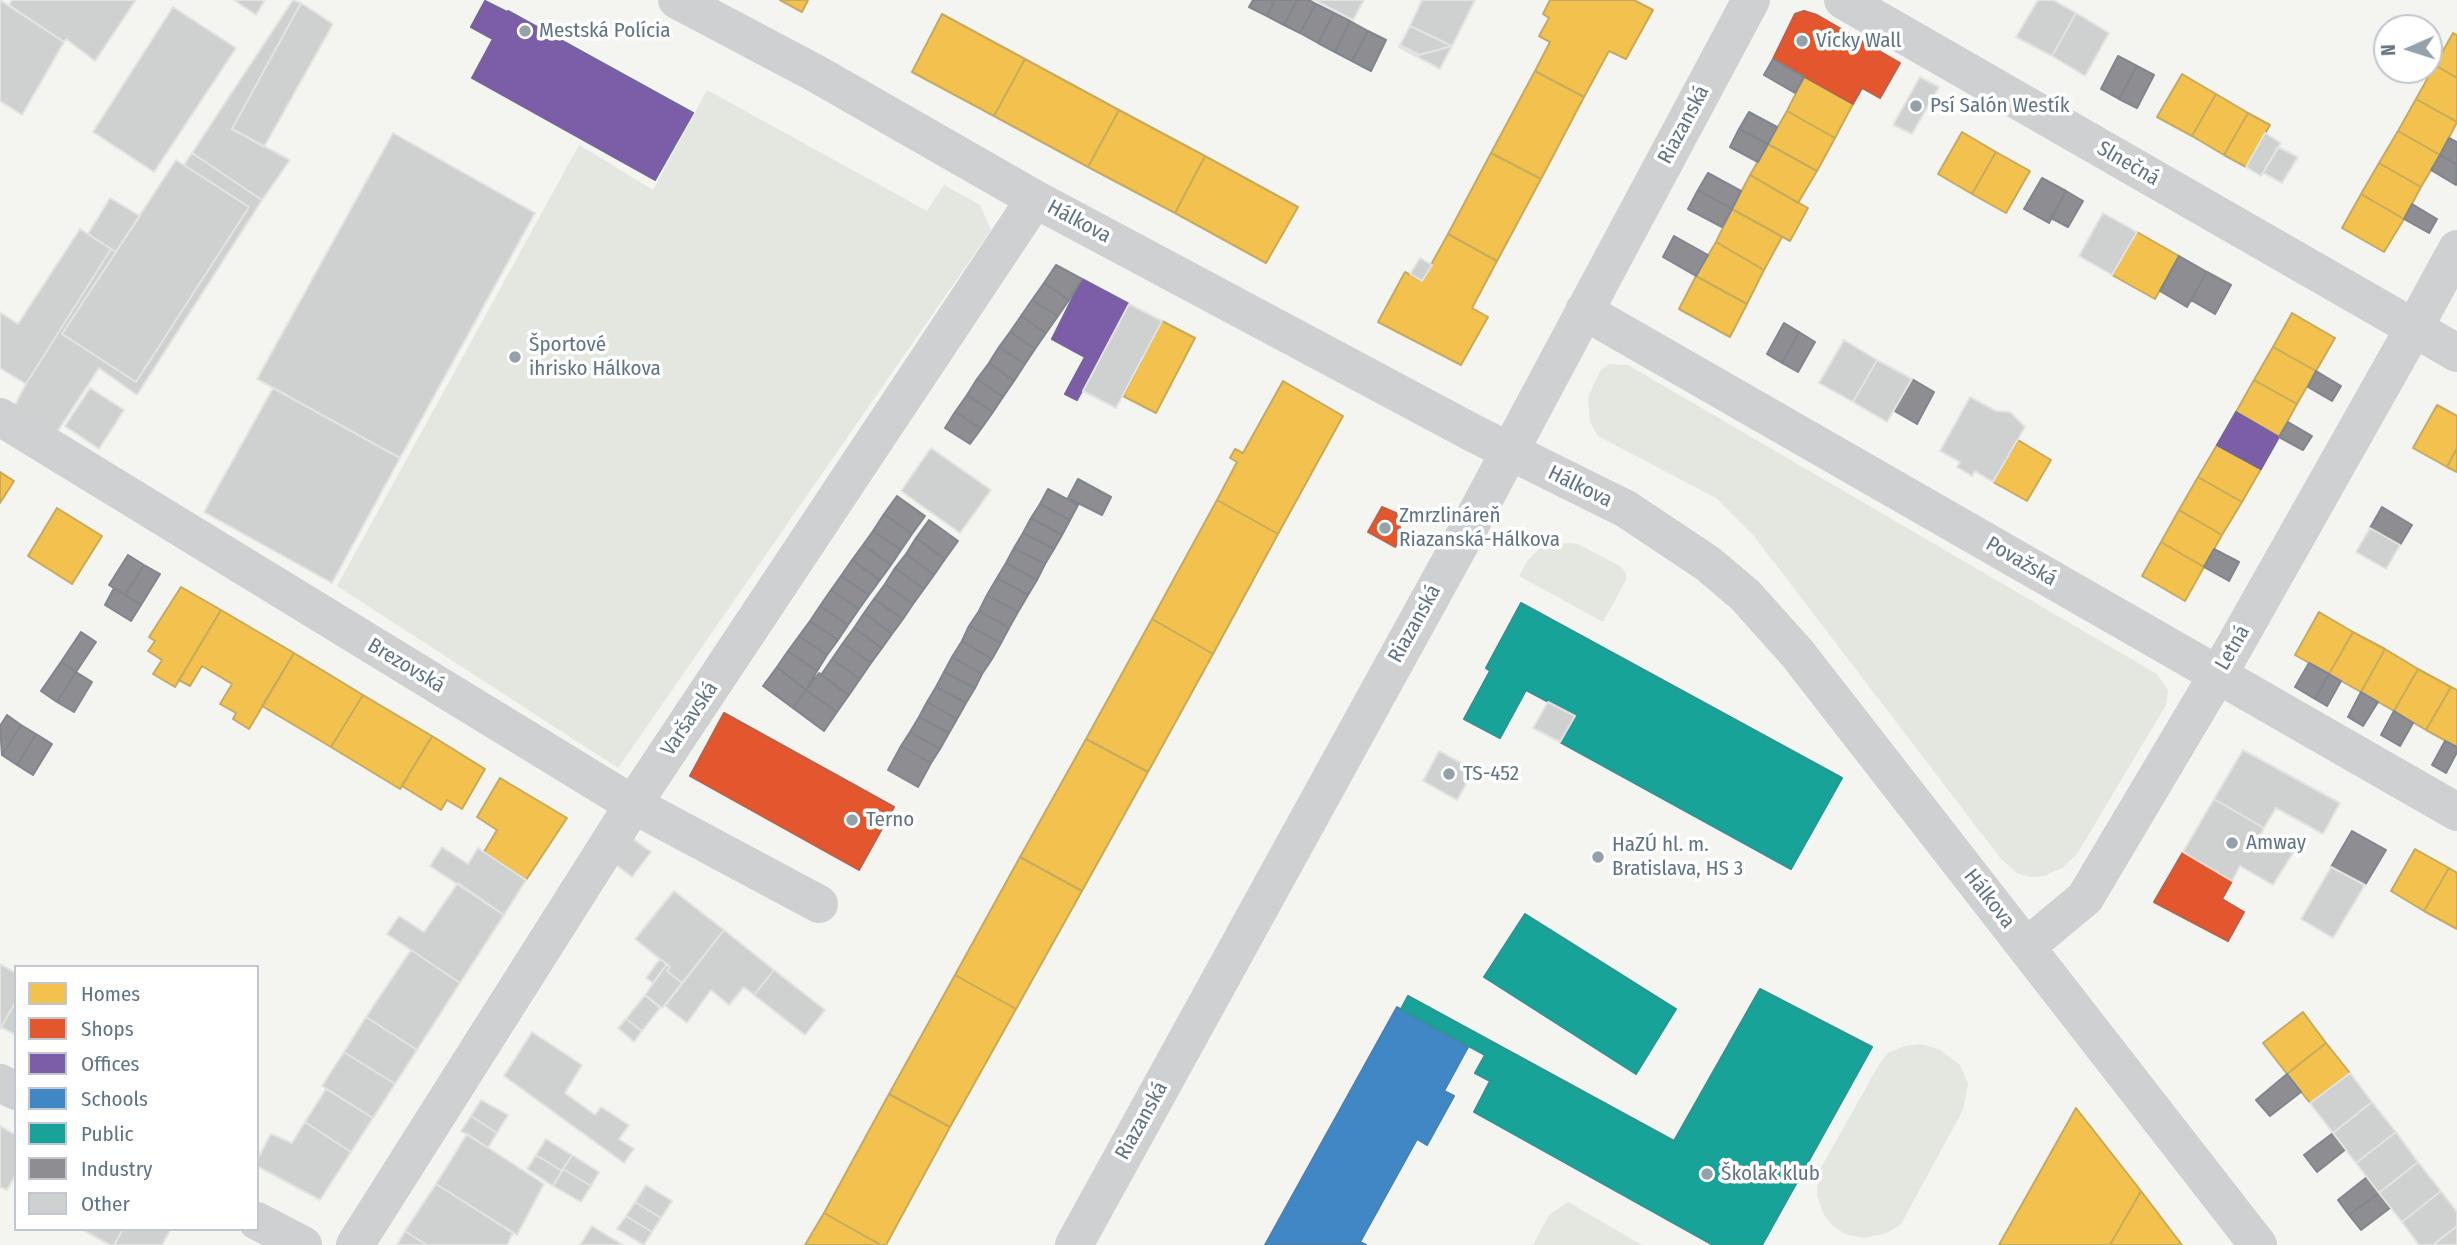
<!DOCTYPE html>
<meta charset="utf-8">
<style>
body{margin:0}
#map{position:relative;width:2457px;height:1245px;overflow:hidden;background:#f4f4f1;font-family:"Fira Sans Condensed",sans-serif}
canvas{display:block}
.legend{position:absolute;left:14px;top:965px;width:245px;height:266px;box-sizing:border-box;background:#fff;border:2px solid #c0c7ce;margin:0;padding:9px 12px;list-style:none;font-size:21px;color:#617484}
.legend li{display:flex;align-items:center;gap:14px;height:35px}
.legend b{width:35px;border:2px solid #c0c7ce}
.north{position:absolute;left:2373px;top:14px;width:70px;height:70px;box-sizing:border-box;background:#fff;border:2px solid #c0c7ce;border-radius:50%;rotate:267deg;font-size:19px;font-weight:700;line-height:28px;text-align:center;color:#617484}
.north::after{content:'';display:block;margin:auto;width:24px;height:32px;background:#94a1aa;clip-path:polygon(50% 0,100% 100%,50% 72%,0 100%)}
</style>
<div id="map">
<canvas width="2457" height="1245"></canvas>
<ul class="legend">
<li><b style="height:19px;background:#f2c14e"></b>Homes</li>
<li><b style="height:19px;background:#e4572e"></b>Shops</li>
<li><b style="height:19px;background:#7b5ea7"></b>Offices</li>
<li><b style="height:19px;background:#3f88c5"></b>Schools</li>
<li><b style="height:19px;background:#17a398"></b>Public</li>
<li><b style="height:19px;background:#8d8d92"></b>Industry</li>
<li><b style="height:19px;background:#cfd0d0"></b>Other</li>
</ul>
<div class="north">N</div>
</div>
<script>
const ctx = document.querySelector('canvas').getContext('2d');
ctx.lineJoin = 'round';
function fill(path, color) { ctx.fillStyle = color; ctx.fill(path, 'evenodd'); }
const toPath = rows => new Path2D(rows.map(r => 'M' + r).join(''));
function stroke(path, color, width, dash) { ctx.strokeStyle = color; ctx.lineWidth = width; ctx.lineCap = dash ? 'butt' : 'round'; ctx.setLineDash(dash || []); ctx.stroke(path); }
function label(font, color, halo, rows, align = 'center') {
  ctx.font = font + ' "Fira Sans Condensed",sans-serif'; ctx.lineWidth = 7; ctx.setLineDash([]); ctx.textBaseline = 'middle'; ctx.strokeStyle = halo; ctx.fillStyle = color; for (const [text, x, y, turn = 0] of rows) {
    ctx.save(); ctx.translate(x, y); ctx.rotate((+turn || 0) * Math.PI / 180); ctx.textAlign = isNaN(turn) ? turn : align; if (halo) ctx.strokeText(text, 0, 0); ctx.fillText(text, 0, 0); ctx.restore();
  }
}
fill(toPath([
 [707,90,927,211,944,185,980,205,991,230,618,768,337,586,579,145,653,190],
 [1609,364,1628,365,2157,674,2168,690,2166,705,2077,854,2062,868,2044,876,2030,877,2017,873,2001,859,1754,536,1716,498,1598,436,1590,422,1588,398,1600,371],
 [1570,543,1578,544,1620,566,1626,573,1626,580,1603,622,1519,576,1528,560,1539,549,1556,544],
 [1922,1044,1940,1050,1960,1065,1968,1084,1963,1110,1901,1224,1887,1233,1864,1238,1845,1234,1833,1226,1824,1215,1817,1196,1818,1173,1880,1063,1888,1053,1904,1046],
 [1568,1202,1642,1245,1533,1245,1549,1215]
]), '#e3e7df');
const homes = toPath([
 [780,0,808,0,802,12,780,0],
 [1550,0,1634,0,1653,10,1626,59,1609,51,1584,97,1535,71,1550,42,1539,36,1549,18,1543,14,1550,0],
 [942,14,1025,59,994,116,912,72,942,14],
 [2453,33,2457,35,2457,78,2435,65,2453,33],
 [1025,59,1119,110,1088,167,994,116,1025,59],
 [2435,65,2457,78,2457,122,2416,99,2435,65],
 [1535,71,1584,97,1541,179,1491,153,1535,71],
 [2182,74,2216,94,2192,136,2157,117,2182,74],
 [1804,77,1853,104,1835,138,1787,111,1804,77],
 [2216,94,2248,113,2224,155,2192,136,2216,94],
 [2416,99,2457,122,2440,155,2398,131,2416,99],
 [1119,110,1205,156,1175,213,1088,167,1119,110],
 [1787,111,1835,138,1817,171,1768,144,1787,111],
 [2248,113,2270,125,2246,167,2224,155,2248,113],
 [2398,131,2440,155,2421,187,2379,163,2398,131],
 [1962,132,1996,152,1972,194,1938,174,1962,132],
 [1768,144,1817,171,1798,203,1750,175,1768,144],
 [1996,152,2030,171,2006,213,1972,194,1996,152],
 [1491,153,1541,179,1497,261,1448,234,1491,153],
 [1205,156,1298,207,1266,263,1175,213,1205,156],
 [2379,163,2421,187,2404,219,2361,194,2379,163],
 [1750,175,1808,208,1790,241,1732,209,1750,175],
 [2361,194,2404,219,2384,252,2342,228,2361,194],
 [1732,209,1782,237,1764,270,1716,242,1732,209],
 [2137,232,2179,256,2155,299,2112,275,2137,232],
 [1448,234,1497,261,1472,308,1488,317,1461,365,1378,322,1405,272,1422,281,1448,234],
 [1716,242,1764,270,1747,304,1696,276,1716,242],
 [1696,276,1747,304,1730,337,1679,309,1696,276],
 [2292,313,2335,338,2316,371,2273,347,2292,313],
 [1162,321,1195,338,1156,413,1123,396,1162,321],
 [2273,347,2316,371,2297,404,2254,380,2273,347],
 [2254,380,2297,404,2279,437,2236,412,2254,380],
 [1283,381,1343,416,1278,534,1217,500,1237,462,1230,458,1235,449,1243,453,1283,381],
 [2437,405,2457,416,2457,448,2447,467,2413,448,2437,405],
 [2018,440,2051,460,2027,501,1993,482,2018,440],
 [2217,445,2261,469,2242,502,2198,477,2217,445],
 [2457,448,2457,472,2447,467,2457,448],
 [0,472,14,481,0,503,0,472],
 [2198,477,2242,502,2222,535,2179,510,2198,477],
 [1217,500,1278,534,1213,654,1152,619,1217,500],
 [57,508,102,536,72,584,28,556,57,508],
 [2179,510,2222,535,2204,567,2161,542,2179,510],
 [2161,542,2204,567,2185,601,2142,576,2161,542],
 [181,587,221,610,175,687,153,674,162,660,148,651,155,641,149,637,181,587],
 [221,610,294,653,249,729,233,719,236,713,220,704,232,684,202,666,190,686,179,680,221,610],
 [2319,612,2353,632,2329,674,2295,655,2319,612],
 [1152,619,1213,654,1148,772,1086,739,1152,619],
 [2353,632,2385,649,2361,692,2329,674,2353,632],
 [2385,649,2418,669,2394,711,2361,692,2385,649],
 [294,653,363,695,331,747,262,706,294,653],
 [2418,669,2451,687,2426,730,2394,711,2418,669],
 [2451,687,2457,690,2457,747,2426,730,2451,687],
 [363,695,432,736,400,789,331,747,363,695],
 [432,736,485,769,462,809,447,800,441,810,402,786,432,736],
 [1086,739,1148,772,1082,891,1020,857,1086,739],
 [500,778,567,818,526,880,484,852,497,830,477,817,500,778],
 [2415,849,2449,868,2424,911,2391,891,2415,849],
 [1020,857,1082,891,1016,1009,955,975,1020,857],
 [2449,868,2457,873,2457,929,2424,911,2449,868],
 [955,975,1016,1009,950,1127,889,1094,955,975],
 [2303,1012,2326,1043,2287,1074,2263,1043,2303,1012],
 [2326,1043,2350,1073,2310,1103,2287,1074,2326,1043],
 [889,1094,950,1127,886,1245,881,1245,824,1213,889,1094],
 [2076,1108,2141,1191,2110,1245,1999,1245,2076,1108],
 [2141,1191,2182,1245,2110,1245,2141,1191],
 [824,1213,881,1245,805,1245,824,1213]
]);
fill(homes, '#f2c14e');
stroke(homes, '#c6aa5e', 2);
const shops = toPath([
 [1804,11,1817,15,1900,63,1880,98,1862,88,1853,104,1773,59,1795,14,1804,11],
 [1382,507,1396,513,1402,535,1395,547,1368,532,1382,507],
 [724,713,894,807,859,870,690,776,724,713],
 [2183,852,2232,881,2222,899,2244,912,2228,941,2154,902,2183,852]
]);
fill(shops, '#e4572e');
stroke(shops, '#bd6048', 2);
const offices = toPath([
 [485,1,507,12,508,11,693,113,655,180,472,78,493,39,471,27,485,1],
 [1082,279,1129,304,1077,400,1065,394,1085,357,1052,339,1082,279],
 [2236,412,2279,437,2261,469,2217,445,2236,412]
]);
fill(offices, '#7b5ea7');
stroke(offices, '#73659c', 2);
const schools = toPath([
 [1397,1007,1468,1047,1444,1091,1454,1096,1427,1145,1417,1139,1360,1242,1366,1245,1265,1245,1397,1007]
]);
fill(schools, '#3f88c5');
stroke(schools, '#4982b2', 2);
const public = toPath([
 [1521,603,1842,778,1791,869,1560,742,1575,716,1526,690,1500,738,1464,719,1490,671,1486,668,1521,603],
 [1525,914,1676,1009,1636,1074,1484,977,1525,914],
 [1760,989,1872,1047,1762,1245,1713,1245,1474,1112,1490,1081,1475,1073,1485,1055,1401,1009,1408,996,1674,1141,1760,989]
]);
fill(public, '#17a398');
stroke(public, '#2d9592', 2);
const industry = toPath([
 [1253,0,1275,0,1267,16,1249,7,1253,0],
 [1275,0,1297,0,1284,25,1267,16,1275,0],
 [1297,0,1309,0,1316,4,1300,33,1284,25,1297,0],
 [1316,4,1334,13,1318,43,1300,33,1316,4],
 [1334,13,1350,21,1335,52,1318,43,1334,13],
 [1350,21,1368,31,1352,61,1335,52,1350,21],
 [1368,31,1386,40,1371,71,1352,61,1368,31],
 [2118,56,2137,66,2119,99,2101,89,2118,56],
 [1773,59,1804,77,1795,93,1764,75,1773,59],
 [2137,66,2154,75,2137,108,2119,99,2137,66],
 [1749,112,1777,127,1768,144,1739,129,1749,112],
 [1739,129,1768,144,1758,162,1730,147,1739,129],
 [2449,138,2457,142,2457,165,2440,155,2449,138],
 [2440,155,2457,165,2456,185,2431,170,2440,155],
 [1708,173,1741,191,1732,209,1698,190,1708,173],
 [2042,178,2066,191,2049,223,2024,209,2042,178],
 [1698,190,1732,209,1722,227,1688,209,1698,190],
 [2066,191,2083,201,2068,227,2051,218,2066,191],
 [2412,204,2437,219,2429,233,2404,219,2412,204],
 [1674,236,1708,255,1696,276,1663,257,1674,236],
 [2179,256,2207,272,2187,307,2160,291,2179,256],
 [1056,265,1082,279,1069,300,1044,283,1056,265],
 [2207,272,2231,285,2215,314,2191,300,2207,272],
 [1044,283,1069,300,1058,316,1032,300,1044,283],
 [1032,300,1058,316,1046,333,1021,316,1032,300],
 [1021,316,1046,333,1035,349,1010,332,1021,316],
 [1784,323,1799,332,1782,363,1767,354,1784,323],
 [1010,332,1035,349,1025,364,999,347,1010,332],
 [1799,332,1815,342,1798,372,1782,363,1799,332],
 [999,347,1025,364,1014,381,989,363,999,347],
 [989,363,1014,381,1003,397,977,379,989,363],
 [2316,371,2341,386,2332,401,2308,387,2316,371],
 [977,379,1003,397,993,412,967,395,977,379],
 [1912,379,1934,392,1917,424,1893,410,1912,379],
 [967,395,993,412,981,429,955,412,967,395],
 [955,412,981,429,970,444,945,428,955,412],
 [2288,422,2312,436,2303,450,2279,437,2288,422],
 [1078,479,1111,497,1102,515,1068,498,1078,479],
 [1048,489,1078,505,1070,520,1040,504,1048,489],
 [897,496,925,516,912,534,884,514,897,496],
 [1040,504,1070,520,1062,535,1031,518,1040,504],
 [2382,507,2412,525,2400,545,2370,528,2382,507],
 [884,514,912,534,901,550,873,531,884,514],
 [1031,518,1062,535,1054,549,1023,533,1031,518],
 [929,520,958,541,945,559,916,538,929,520],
 [873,531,901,550,891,565,863,545,873,531],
 [1023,533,1054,549,1045,564,1014,548,1023,533],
 [916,538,945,559,934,575,906,554,916,538],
 [863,545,891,565,880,580,852,560,863,545],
 [1014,548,1045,564,1037,580,1006,563,1014,548],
 [2214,549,2239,562,2229,581,2204,567,2214,549],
 [906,554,934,575,924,589,895,568,906,554],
 [128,555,144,565,125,595,109,585,128,555],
 [852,560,880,580,869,595,841,576,852,560],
 [1006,563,1037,580,1028,595,997,578,1006,563],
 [144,565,160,574,141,605,125,595,144,565],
 [895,568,924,589,913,604,885,584,895,568],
 [841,576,869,595,859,609,831,590,841,576],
 [997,578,1028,595,1018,612,987,595,997,578],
 [885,584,913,604,903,619,874,599,885,584],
 [114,588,141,605,131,621,105,605,114,588],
 [831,590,859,609,848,625,820,606,831,590],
 [987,595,1018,612,1009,628,979,611,987,595],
 [874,599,903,619,892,634,864,613,874,599],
 [820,606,848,625,838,640,810,621,820,606],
 [979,611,1009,628,1001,643,969,626,979,611],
 [864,613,892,634,882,648,854,628,864,613],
 [810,621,838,640,827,655,799,636,810,621],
 [969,626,1001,643,992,659,962,641,969,626],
 [854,628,882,648,871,663,843,643,854,628],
 [81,632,96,642,76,672,61,662,81,632],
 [799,636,827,655,817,671,788,651,799,636],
 [962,641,992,659,982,674,952,657,962,641],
 [843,643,871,663,860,679,832,659,843,643],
 [788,651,817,671,806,690,777,667,788,651],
 [952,657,982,674,975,688,944,672,952,657],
 [832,659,860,679,849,695,821,675,832,659],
 [61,662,76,672,57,702,41,691,61,662],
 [2309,663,2329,674,2315,699,2295,687,2309,663],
 [777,667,806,690,793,708,763,686,777,667],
 [76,672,92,682,74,712,57,702,76,672],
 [944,672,975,688,966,703,936,687,944,672],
 [819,673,849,695,837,712,806,690,819,673],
 [2329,674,2341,681,2327,706,2315,699,2329,674],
 [936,687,966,703,957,719,927,702,936,687],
 [806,690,837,712,824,731,793,708,806,690],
 [2361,692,2378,702,2363,726,2348,717,2361,692],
 [927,702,957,719,949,733,919,717,927,702],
 [2394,711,2413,723,2400,746,2381,735,2394,711],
 [7,715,21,725,2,755,0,726,7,715],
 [919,717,949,733,940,749,910,732,919,717],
 [21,725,36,734,17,765,2,755,21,725],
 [910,732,940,749,931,763,901,746,910,732],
 [36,734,52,744,33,775,17,765,36,734],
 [2445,741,2457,747,2457,752,2446,773,2432,765,2445,741],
 [901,746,931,763,918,787,888,770,901,746],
 [2352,831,2386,850,2365,885,2331,867,2352,831],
 [2287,1074,2301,1092,2270,1116,2256,1100,2287,1074],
 [2333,1133,2346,1149,2317,1172,2304,1155,2333,1133],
 [2367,1177,2379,1193,2349,1215,2338,1200,2367,1177],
 [2379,1193,2390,1208,2361,1230,2349,1215,2379,1193]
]);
fill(industry, '#8d8d92');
stroke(industry, '#80868e', 2);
const building = toPath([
 [0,0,64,42,22,115,0,101,0,0],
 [12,0,136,0,95,61,66,39,64,42,9,5,12,0],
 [234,0,265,0,256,15,234,0],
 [293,0,301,3,232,129,290,160,262,200,192,153,293,0],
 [1315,0,1364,0,1353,20,1315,0],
 [1422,0,1475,0,1452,46,1410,26,1422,0],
 [2038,0,2053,0,2076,13,2052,56,2016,37,2038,0],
 [301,3,333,24,264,147,232,129,301,3],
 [173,7,236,48,154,172,93,132,173,7],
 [2076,13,2109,33,2085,76,2052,56,2076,13],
 [1410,26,1452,46,1419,55,1400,45,1410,26],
 [1400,45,1419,55,1452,46,1440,69,1399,47,1400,45],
 [1920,77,1939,87,1912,134,1893,125,1920,77],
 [393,133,535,213,400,458,257,379,393,133],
 [2265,133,2281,143,2261,176,2246,167,2265,133],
 [2278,147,2298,157,2282,183,2263,173,2278,147],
 [192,153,262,200,137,395,99,368,57,432,15,405,26,384,111,249,116,252,62,334,136,382,249,207,184,165,192,153],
 [176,160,249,207,136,382,62,334,176,160],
 [110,198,140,216,116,252,88,234,110,198],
 [2103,213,2137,232,2112,275,2079,256,2103,213],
 [80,229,111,249,26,384,0,368,0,312,18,324,80,229],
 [1420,258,1432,265,1422,281,1410,274,1420,258],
 [1129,304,1162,321,1116,408,1083,391,1129,304],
 [1844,340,1877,360,1853,402,1819,383,1844,340],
 [1877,360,1912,379,1887,422,1853,402,1877,360],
 [90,388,124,410,99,449,65,426,90,388],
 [273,388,400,458,332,583,204,512,273,388],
 [1970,397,1996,411,2010,412,2025,427,1993,482,1975,471,1972,476,1957,467,1960,462,1940,451,1970,397],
 [931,448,991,490,960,533,901,491,931,448],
 [2370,528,2400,545,2386,569,2356,552,2370,528],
 [1548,702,1575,716,1560,742,1533,728,1548,702],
 [2243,750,2340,803,2323,834,2276,808,2264,828,2214,799,2243,750],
 [1439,751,1474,770,1457,800,1423,781,1439,751],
 [2214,799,2264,828,2261,835,2293,853,2273,885,2240,866,2232,881,2183,852,2214,799],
 [633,839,651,852,632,877,615,864,633,839],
 [442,847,468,864,478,848,526,880,504,915,430,866,442,847],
 [2331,867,2365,885,2333,938,2301,919,2331,867],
 [458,883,504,915,460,983,387,934,399,916,424,932,458,883],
 [674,891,724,930,682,983,667,971,670,967,635,939,674,891],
 [724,930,774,970,754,995,744,987,729,1005,711,990,687,1023,665,1006,724,930],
 [411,950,460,983,417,1050,366,1017,411,950],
 [660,959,667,964,653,983,646,978,660,959],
 [0,964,16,973,16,1001,0,1029,0,964],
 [667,964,670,967,667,971,682,983,662,1008,645,995,667,964],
 [774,970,825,1010,805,1035,754,995,774,970],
 [645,995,660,1008,642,1031,626,1019,645,995],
 [16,1001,16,1035,1,1027,16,1001],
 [366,1017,417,1050,395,1084,344,1052,366,1017],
 [626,1019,642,1031,634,1042,618,1028,626,1019],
 [532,1032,582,1065,565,1093,595,1115,601,1107,629,1125,619,1139,634,1149,624,1163,504,1076,532,1032],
 [344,1052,395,1084,373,1118,322,1086,344,1052],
 [2350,1073,2372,1102,2333,1133,2310,1103,2350,1073],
 [326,1089,373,1118,351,1152,305,1122,326,1089],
 [481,1100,508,1115,497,1133,471,1116,481,1100],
 [2372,1102,2396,1132,2356,1163,2333,1133,2372,1102],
 [471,1116,497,1133,488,1148,461,1131,471,1116],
 [305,1122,351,1152,320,1200,257,1166,257,1160,271,1134,292,1143,305,1122],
 [0,1126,16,1135,16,1174,7,1190,0,1187,0,1126],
 [2396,1132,2418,1162,2379,1193,2356,1163,2396,1132],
 [467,1134,544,1184,517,1235,436,1184,467,1134],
 [546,1139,572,1155,562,1171,536,1155,546,1139],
 [536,1155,562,1171,553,1186,527,1169,536,1155],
 [572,1155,599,1172,591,1186,563,1169,572,1155],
 [2418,1162,2441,1191,2402,1222,2379,1193,2418,1162],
 [563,1169,591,1186,581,1202,553,1186,563,1169],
 [436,1184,513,1233,507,1245,427,1245,405,1231,436,1184],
 [646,1185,672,1201,661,1218,635,1202,646,1185],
 [2441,1191,2457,1212,2457,1226,2433,1245,2419,1245,2402,1222,2441,1191],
 [635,1202,661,1218,652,1232,626,1216,635,1202],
 [626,1216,652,1232,644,1245,617,1229,626,1216],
 [592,1226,623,1245,580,1245,592,1226],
 [2457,1226,2457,1245,2433,1245,2457,1226],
 [81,1229,123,1229,114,1245,110,1245,81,1229],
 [123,1229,171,1229,162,1245,114,1245,123,1229],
 [405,1231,427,1245,397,1245,405,1231]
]);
fill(building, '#cfd0d0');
stroke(building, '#e3e3e1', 2);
stroke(toPath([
 [677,0,815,73,1035,199,1473,433,1626,509,1707,563,1745,595,1797,653,2258,1245],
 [1843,0,2414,328,2230,654,2085,898,2026,947],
 [2457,249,2414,328,2457,353],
 [1584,311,2457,812],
 [0,417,634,805,819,904],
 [0,1083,16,1091],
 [257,1221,303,1245],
 [355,1245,647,783,1035,199],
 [1074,1245,1466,533,1751,0]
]), '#cfd0d1', 38);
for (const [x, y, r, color] of [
 [525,31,7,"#94a1aa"],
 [1802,41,7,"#94a1aa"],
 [1916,106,7,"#94a1aa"],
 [515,357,7,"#94a1aa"],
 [1385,528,7,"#94a1aa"],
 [1449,774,7,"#94a1aa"],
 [852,820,7,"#94a1aa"],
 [2232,843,7,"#94a1aa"],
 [1598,857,7,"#94a1aa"],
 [1707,1174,7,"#94a1aa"]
]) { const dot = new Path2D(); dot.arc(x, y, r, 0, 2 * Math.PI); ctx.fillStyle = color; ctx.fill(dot); stroke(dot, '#fff', 2.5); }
label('21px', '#617484', '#fff', [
 ["Mestská Polícia",539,31],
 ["Vicky Wall",1816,41],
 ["Psí Salón Westík",1930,106],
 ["Športové",529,345],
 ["ihrisko Hálkova",529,369],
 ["Zmrzlináreň",1399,516],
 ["Riazanská-Hálkova",1399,540],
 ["TS-452",1463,774],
 ["Terno",866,820],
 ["Amway",2246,843],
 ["HaZÚ hl. m.",1612,845],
 ["Bratislava, HS 3",1612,869],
 ["Školak klub",1721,1174]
], 'left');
label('21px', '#617484', '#fff', [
 ["Riazanská",1684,125,-62],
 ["Slnečná",2128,164,30],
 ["Hálkova",1079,222,28],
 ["Hálkova",1580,487,26],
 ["Považská",2021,562,30],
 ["Riazanská",1415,624,-61],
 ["Letná",2233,648,-60],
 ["Brezovská",406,666,31],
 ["Varšavská",690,719,-56],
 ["Hálkova",1989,899,52],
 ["Riazanská",1142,1121,-61]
]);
</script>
